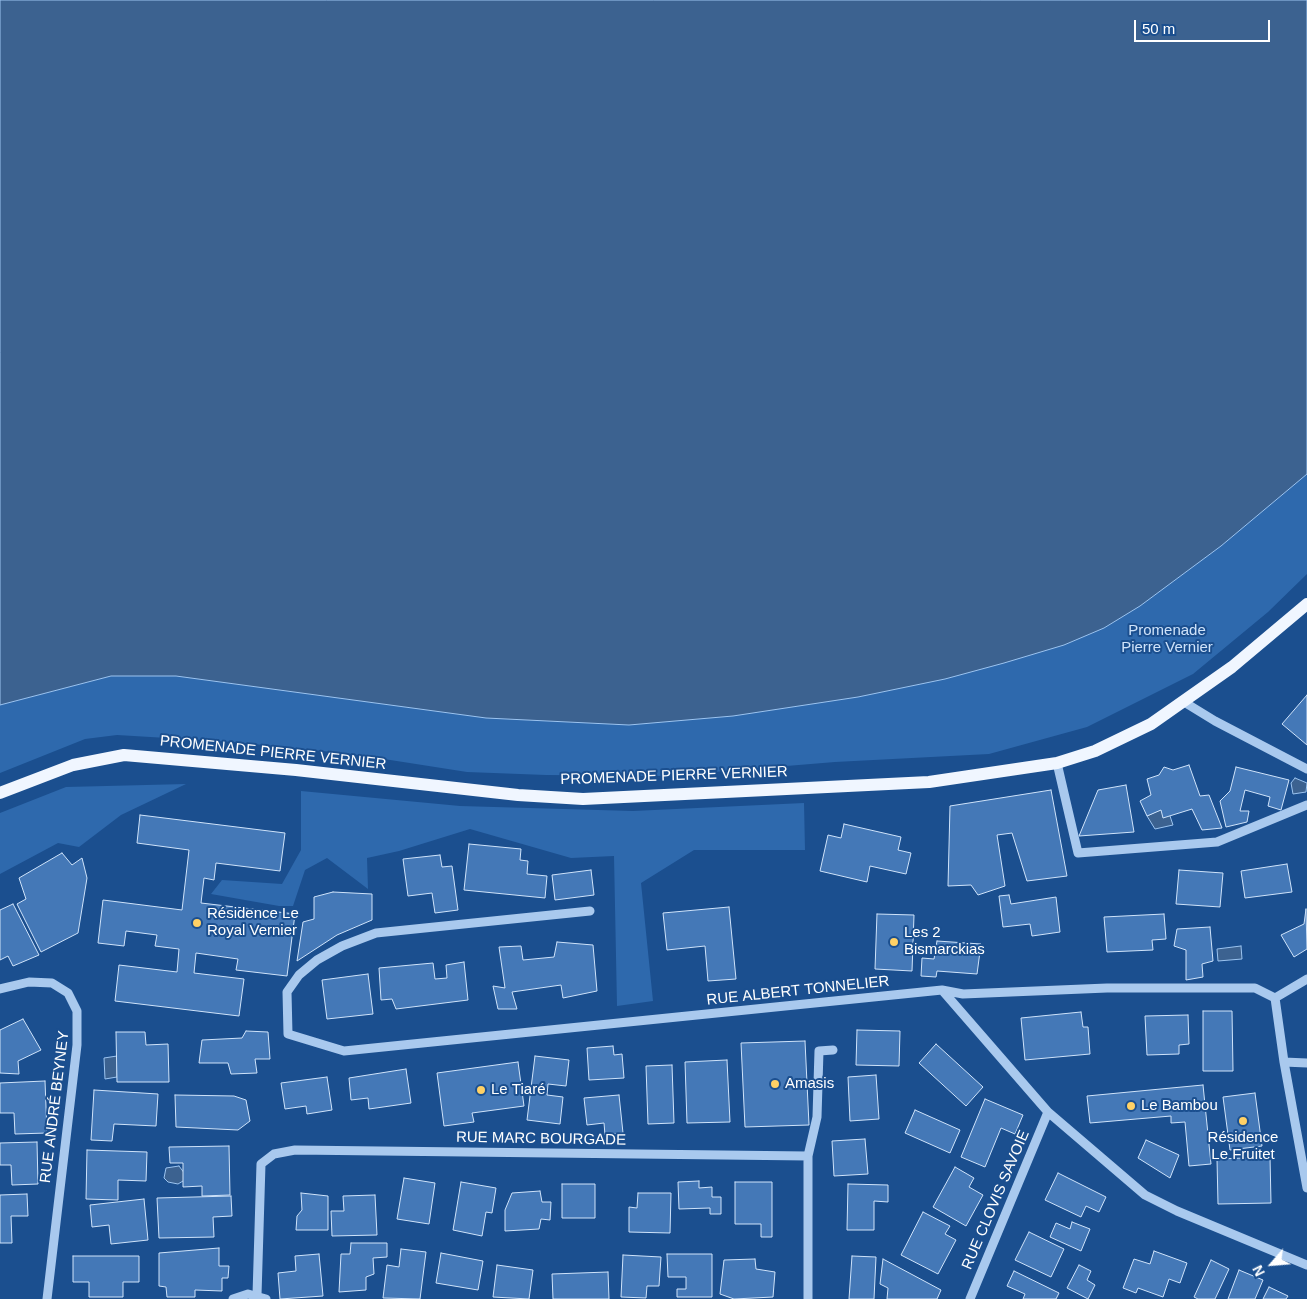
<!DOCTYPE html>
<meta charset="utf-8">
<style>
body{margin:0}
#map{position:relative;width:1307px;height:1299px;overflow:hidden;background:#1b4f8f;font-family:Arial,sans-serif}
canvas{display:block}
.north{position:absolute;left:1247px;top:1239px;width:50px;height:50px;-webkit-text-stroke:4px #1b4f8f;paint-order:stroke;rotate:243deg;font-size:14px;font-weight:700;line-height:20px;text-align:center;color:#fff}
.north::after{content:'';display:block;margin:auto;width:18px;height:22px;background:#fff;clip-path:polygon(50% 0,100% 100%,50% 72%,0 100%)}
.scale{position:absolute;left:1134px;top:20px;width:136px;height:22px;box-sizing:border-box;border:2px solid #fff;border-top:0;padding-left:6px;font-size:15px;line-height:18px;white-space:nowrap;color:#fff;-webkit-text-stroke:4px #1b4f8f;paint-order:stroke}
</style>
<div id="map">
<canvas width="1307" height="1299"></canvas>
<div class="north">N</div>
<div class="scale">50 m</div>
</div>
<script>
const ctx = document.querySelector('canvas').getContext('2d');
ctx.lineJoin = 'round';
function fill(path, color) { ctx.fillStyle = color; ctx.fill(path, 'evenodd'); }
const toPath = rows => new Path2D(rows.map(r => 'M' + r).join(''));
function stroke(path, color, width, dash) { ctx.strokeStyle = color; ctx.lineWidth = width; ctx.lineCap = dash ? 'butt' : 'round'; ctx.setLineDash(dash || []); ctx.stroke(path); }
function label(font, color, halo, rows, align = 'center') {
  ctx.font = font + ' Arial,sans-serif'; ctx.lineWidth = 4; ctx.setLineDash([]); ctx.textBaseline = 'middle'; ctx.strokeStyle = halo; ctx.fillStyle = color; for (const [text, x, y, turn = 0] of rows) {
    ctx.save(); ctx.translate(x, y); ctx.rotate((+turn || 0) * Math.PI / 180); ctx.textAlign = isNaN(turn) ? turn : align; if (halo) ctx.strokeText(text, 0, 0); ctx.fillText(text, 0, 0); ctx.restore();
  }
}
fill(toPath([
 [1307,474,1307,574,1268,612,1193,674,1087,727,989,754,835,762,665,776,546,775,467,772,352,754,234,742,117,735,85,739,0,773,0,705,111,676,176,676,486,718,629,725,733,716,858,697,945,679,1064,645,1104,628,1140,606,1221,546],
 [186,784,121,815,79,847,58,843,0,874,0,813,66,787],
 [301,791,460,806,633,811,804,803,805,850,694,850,641,883,653,1001,617,1006,614,856,571,858,470,829,399,851,367,858,368,889,327,858,305,870,293,906,279,906,211,894,222,880,282,884,301,850]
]), '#2e69ad');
const water = toPath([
 [0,0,1307,0,1307,474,1221,546,1140,606,1104,628,1064,645,1004,663,945,679,858,697,733,716,629,725,486,718,176,676,111,676,0,705,0,0],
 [1295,778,1307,783,1306,792,1293,794,1291,783,1295,778],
 [1162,809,1170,816,1173,825,1155,829,1147,816,1162,809],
 [1241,946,1242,959,1218,961,1217,949,1241,946],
 [117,1056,117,1077,105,1079,104,1058,117,1056],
 [179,1166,188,1178,178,1184,168,1182,164,1178,166,1168,179,1166]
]);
fill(water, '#3c6290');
stroke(water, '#9cc4f0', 1);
const building = toPath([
 [1307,695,1307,745,1282,724,1307,695],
 [1189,765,1200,796,1209,795,1222,828,1202,830,1192,809,1163,818,1161,810,1147,816,1140,801,1151,795,1147,779,1159,775,1164,767,1173,770,1189,765],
 [1236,767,1289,780,1281,810,1268,806,1270,797,1245,790,1240,811,1249,811,1247,822,1226,827,1220,801,1230,791,1236,767],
 [1126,785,1134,832,1079,836,1098,790,1126,785],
 [1051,790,1067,876,1027,881,1012,833,997,835,1005,886,978,895,971,885,948,886,950,806,1051,790],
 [140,815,285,833,280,871,216,863,214,880,204,878,201,903,295,914,287,976,236,970,238,959,196,953,194,973,244,979,239,1016,115,1001,119,965,177,972,179,949,155,946,157,935,126,931,124,946,98,943,103,900,182,910,189,850,137,843,140,815],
 [844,824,901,837,898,850,911,853,906,874,870,866,867,882,820,871,828,835,841,838,844,824],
 [469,844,521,849,520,860,528,861,527,874,547,876,545,898,464,890,469,844],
 [62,853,72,865,82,858,87,878,78,933,41,952,17,904,26,899,19,878,62,853],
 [440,855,442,867,452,866,458,910,435,913,432,893,408,896,403,859,440,855],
 [1287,864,1292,892,1245,898,1241,871,1287,864],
 [591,870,594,895,555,900,552,875,591,870],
 [1179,870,1223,873,1220,907,1176,904,1179,870],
 [333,892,372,894,372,920,337,935,297,961,303,922,314,919,314,897,333,892],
 [1009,895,1011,904,1056,897,1060,932,1032,936,1030,924,1003,927,999,896,1009,895],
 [13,904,39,955,13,966,8,956,0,960,0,910,13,904],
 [729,907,736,979,708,981,705,946,667,950,663,913,729,907],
 [1306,909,1307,949,1294,957,1281,935,1304,924,1306,909],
 [877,914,914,915,912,971,875,969,877,914],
 [1164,914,1166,939,1152,940,1153,950,1107,952,1104,917,1164,914],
 [1210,927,1213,961,1202,964,1203,977,1186,980,1186,950,1174,946,1177,929,1210,927],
 [937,941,981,944,977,974,937,971,936,977,921,976,922,958,934,959,937,941],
 [557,942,593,945,597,991,563,998,561,985,512,992,517,1009,498,1009,493,986,505,988,499,947,521,946,523,960,554,957,557,942],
 [464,962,468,1000,396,1009,392,999,381,1000,379,968,433,963,435,979,447,978,446,965,464,962],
 [368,974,373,1014,327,1019,322,980,368,974],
 [1203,1011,1232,1011,1233,1071,1203,1071,1203,1011],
 [1081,1012,1083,1027,1088,1027,1090,1054,1025,1060,1021,1018,1081,1012],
 [1188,1015,1189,1044,1179,1045,1179,1054,1147,1055,1145,1016,1188,1015],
 [23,1019,41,1050,18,1061,19,1074,0,1073,0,1030,23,1019],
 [857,1030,900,1031,899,1066,856,1065,857,1030],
 [246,1031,268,1032,270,1059,255,1059,257,1073,231,1074,228,1063,199,1063,202,1040,242,1038,246,1031],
 [116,1032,145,1032,146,1045,168,1044,169,1082,117,1082,116,1032],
 [805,1041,809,1125,745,1127,741,1043,805,1041],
 [936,1044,983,1087,966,1106,919,1063,936,1044],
 [613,1046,614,1055,622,1054,624,1078,589,1080,587,1048,613,1046],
 [535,1056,569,1060,566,1086,548,1084,547,1095,563,1097,560,1124,527,1120,535,1056],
 [727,1060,730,1122,687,1123,685,1062,727,1060],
 [518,1062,524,1106,472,1113,474,1122,444,1126,437,1073,518,1062],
 [672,1065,674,1123,648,1124,646,1066,672,1065],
 [406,1069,411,1103,369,1109,368,1098,351,1100,349,1078,406,1069],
 [876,1075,879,1119,850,1121,848,1077,876,1075],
 [327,1077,332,1110,307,1114,306,1106,285,1109,281,1083,327,1077],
 [45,1081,47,1133,15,1134,14,1113,0,1113,0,1083,45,1081],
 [1203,1085,1211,1164,1189,1166,1185,1122,1171,1123,1171,1116,1090,1123,1087,1096,1203,1085],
 [94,1090,158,1094,156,1126,114,1124,112,1141,91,1140,94,1090],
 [1255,1093,1262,1146,1230,1150,1223,1097,1255,1093],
 [175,1095,234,1096,246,1100,250,1121,238,1130,176,1127,175,1095],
 [619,1095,623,1133,605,1135,604,1123,587,1125,584,1098,619,1095],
 [985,1099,1023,1115,1015,1134,1001,1128,985,1167,961,1157,985,1099],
 [915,1110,960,1130,950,1153,905,1133,915,1110],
 [865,1139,868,1174,834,1176,832,1141,865,1139],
 [1146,1140,1179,1155,1170,1178,1138,1158,1146,1140],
 [37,1142,38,1184,12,1185,11,1165,0,1165,0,1143,37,1142],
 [229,1146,230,1195,202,1196,202,1186,183,1187,183,1163,170,1163,169,1147,229,1146],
 [87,1150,147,1152,146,1181,118,1180,118,1200,86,1199,87,1150],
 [1270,1157,1271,1203,1218,1204,1217,1159,1270,1157],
 [955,1167,974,1178,969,1187,983,1195,966,1226,933,1207,955,1167],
 [1058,1173,1106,1197,1099,1212,1086,1206,1081,1217,1045,1200,1058,1173],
 [404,1178,435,1183,429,1224,397,1219,404,1178],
 [699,1181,699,1188,712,1187,712,1197,721,1197,721,1214,710,1214,710,1208,679,1209,678,1182,699,1181],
 [461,1182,496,1188,492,1213,486,1212,482,1236,453,1230,461,1182],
 [735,1182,772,1182,772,1237,761,1237,761,1224,735,1224,735,1182],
 [562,1184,595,1184,595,1218,562,1218,562,1184],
 [848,1184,888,1185,888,1202,874,1201,874,1230,847,1230,848,1184],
 [540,1191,542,1202,551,1202,550,1220,541,1219,539,1229,505,1231,505,1210,512,1193,540,1191],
 [301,1193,328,1196,328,1230,296,1230,297,1216,302,1210,301,1193],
 [638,1193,671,1193,670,1233,629,1232,629,1207,637,1208,638,1193],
 [27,1194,28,1216,11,1216,12,1243,0,1243,0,1195,27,1194],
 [375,1195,377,1235,332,1236,331,1211,344,1211,343,1196,375,1195],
 [231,1196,232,1216,213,1217,214,1237,159,1238,157,1198,231,1196],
 [144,1199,148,1240,111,1244,109,1225,92,1227,90,1205,144,1199],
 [923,1212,950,1226,945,1234,956,1240,938,1274,901,1255,923,1212],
 [1072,1222,1090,1229,1081,1251,1050,1237,1056,1223,1070,1229,1072,1222],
 [1029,1232,1064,1249,1051,1277,1015,1260,1029,1232],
 [351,1243,387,1243,387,1257,373,1258,374,1274,366,1277,366,1290,339,1292,341,1254,350,1254,351,1243],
 [219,1248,219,1266,229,1266,228,1278,222,1278,222,1291,195,1290,195,1297,167,1297,166,1287,159,1286,159,1253,219,1248],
 [401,1249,426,1252,420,1299,383,1298,387,1265,399,1267,401,1249],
 [1154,1251,1187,1263,1180,1283,1169,1279,1163,1297,1138,1288,1136,1293,1123,1288,1134,1259,1150,1264,1154,1251],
 [441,1253,483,1261,478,1290,436,1283,441,1253],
 [319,1254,323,1296,280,1299,278,1273,296,1271,295,1256,319,1254],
 [667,1254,712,1254,712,1297,677,1297,677,1289,686,1289,686,1277,668,1277,667,1254],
 [623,1255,661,1257,659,1286,647,1286,646,1298,621,1297,623,1255],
 [73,1256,139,1256,139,1282,123,1282,123,1297,89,1297,89,1282,73,1282,73,1256],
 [852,1256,876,1257,874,1299,849,1299,852,1256],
 [755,1259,756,1269,775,1272,773,1297,734,1299,720,1294,724,1260,755,1259],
 [883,1259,941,1290,937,1299,887,1299,888,1288,880,1284,883,1259],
 [1211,1260,1229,1269,1215,1299,1198,1299,1194,1297,1211,1260],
 [497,1265,533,1270,529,1299,493,1297,497,1265],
 [1079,1265,1091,1271,1087,1280,1095,1285,1088,1299,1067,1288,1079,1265],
 [1239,1270,1263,1280,1255,1299,1228,1299,1239,1270],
 [1014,1271,1059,1293,1056,1299,1023,1299,1025,1294,1007,1286,1014,1271],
 [608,1272,609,1299,553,1299,552,1274,608,1272],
 [1269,1287,1288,1296,1286,1299,1263,1299,1269,1287]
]);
fill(building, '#4478b7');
stroke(building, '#cfe3fa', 1);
stroke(toPath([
 [1184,702,1215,721,1307,769],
 [1057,763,1078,853,1217,842,1307,805],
 [590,911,376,933,342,946,317,960,299,975,287,992,288,1034,344,1051,942,990,963,994,1107,988,1255,988,1275,998],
 [0,989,29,982,52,983,68,993,77,1011,77,1045,47,1299],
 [942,990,1048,1112,1145,1195,1177,1211,1307,1265],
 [1275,998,1284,1062,1307,1188],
 [1275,998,1307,979],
 [1284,1062,1307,1063],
 [257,1295,261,1164,274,1154,295,1150,808,1156],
 [233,1299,248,1294,266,1299],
 [808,1299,808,1156,817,1117,819,1051,833,1050],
 [970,1299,1048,1112]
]), '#a9c9ee', 9);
stroke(toPath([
 [0,793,73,765,124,755,296,770,518,795,583,799,929,782,1057,763,1095,751,1151,724,1232,667,1307,604]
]), '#f0f6ff', 12);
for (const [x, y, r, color] of [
 [197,923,5,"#ffd166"],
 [894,942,5,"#ffd166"],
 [775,1084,5,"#ffd166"],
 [481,1090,5,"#ffd166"],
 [1131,1106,5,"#ffd166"],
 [1243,1121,5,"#ffd166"]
]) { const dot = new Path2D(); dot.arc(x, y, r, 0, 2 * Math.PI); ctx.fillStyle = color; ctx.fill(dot); stroke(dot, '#1b4f8f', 2); }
label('15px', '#cfe3fa', '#1b4f8f', [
 ["Promenade",1167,631],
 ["Pierre Vernier",1167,648]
]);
label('15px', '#fff', '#1b4f8f', [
 ["PROMENADE PIERRE VERNIER",273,753,6],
 ["PROMENADE PIERRE VERNIER",674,776,-2],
 ["RUE ALBERT TONNELIER",798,991,-6],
 ["RUE ANDRÉ BEYNEY",55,1107,-83],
 ["RUE MARC BOURGADE",541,1139,1],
 ["RUE CLOVIS SAVOIE",996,1200,-67]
]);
label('15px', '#fff', '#1b4f8f', [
 ["Résidence Le",207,914],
 ["Royal Vernier",207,931],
 ["Les 2",904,933],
 ["Bismarckias",904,950],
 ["Amasis",785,1084],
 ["Le Tiaré",491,1090],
 ["Le Bambou",1141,1106],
 ["Résidence",1243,1138,"center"],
 ["Le Fruitet",1243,1155,"center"]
], 'left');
</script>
